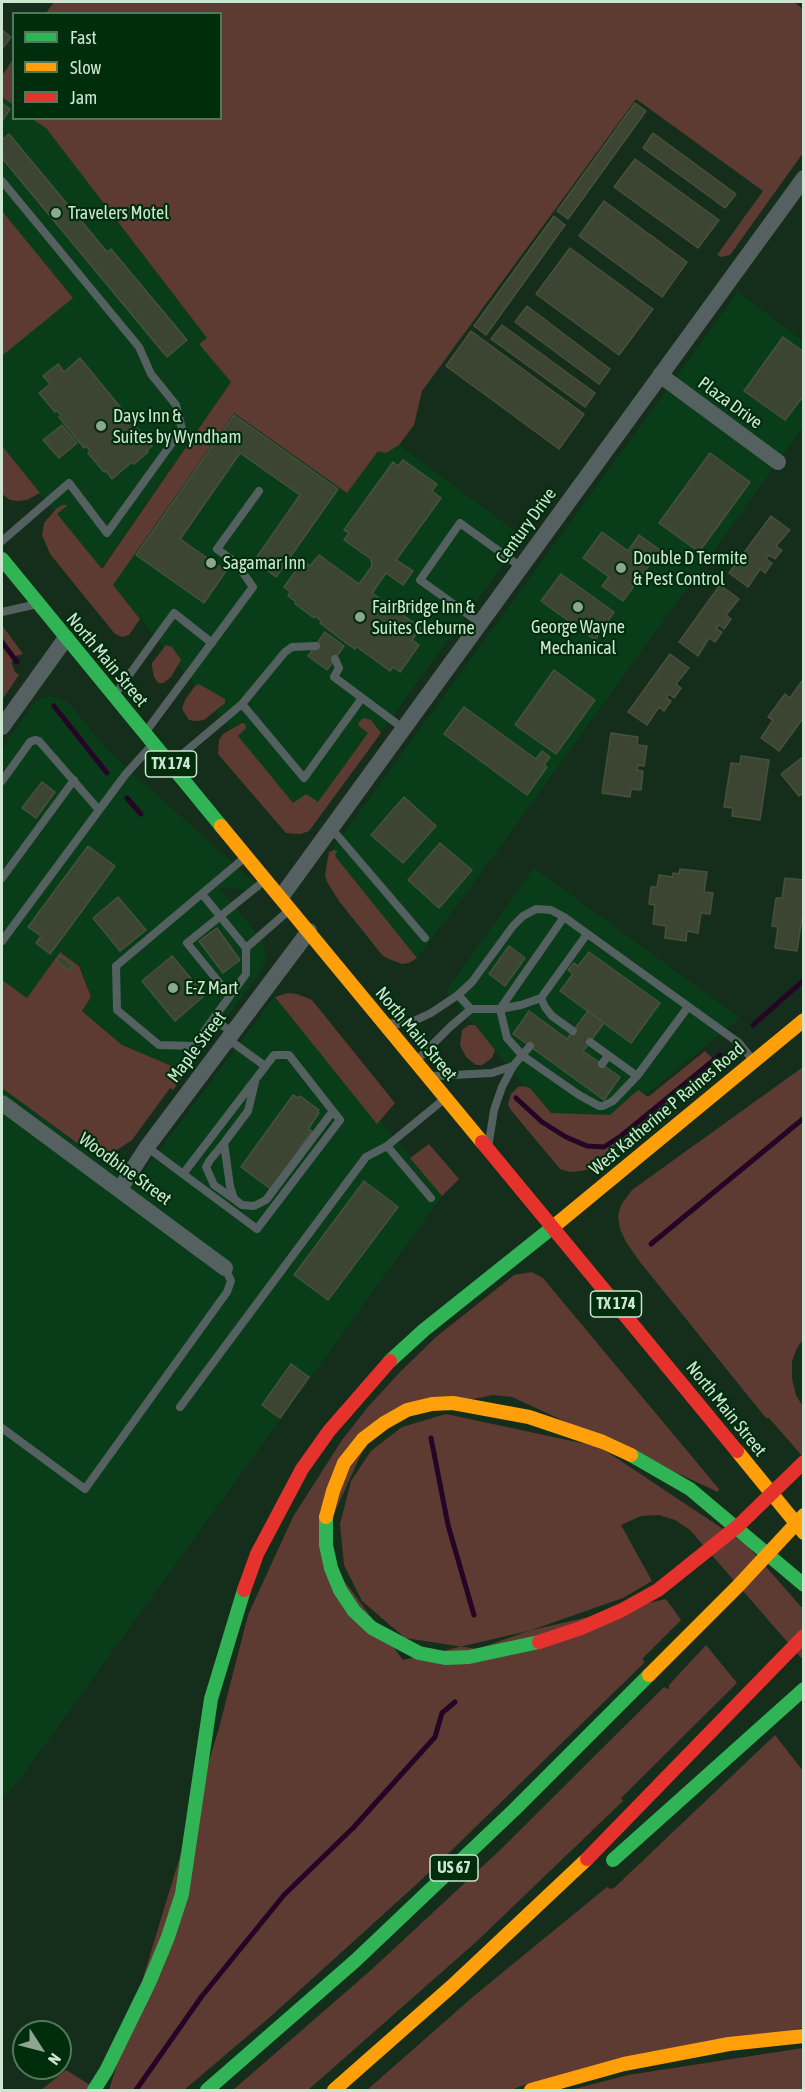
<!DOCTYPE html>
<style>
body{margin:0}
#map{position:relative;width:805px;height:2092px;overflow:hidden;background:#142e1b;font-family:"Asap Condensed",sans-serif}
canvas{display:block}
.frame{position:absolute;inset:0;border:3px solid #cee6d1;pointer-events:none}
.legend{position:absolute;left:12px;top:12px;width:210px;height:108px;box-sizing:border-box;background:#002e0d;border:2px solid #52785b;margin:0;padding:8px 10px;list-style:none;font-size:18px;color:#cee6d1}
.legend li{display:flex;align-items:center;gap:12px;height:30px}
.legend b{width:30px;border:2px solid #52785b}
.north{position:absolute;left:12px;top:2020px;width:60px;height:60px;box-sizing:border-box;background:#002e0d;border:2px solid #52785b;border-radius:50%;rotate:126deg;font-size:16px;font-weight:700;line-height:24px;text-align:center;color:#cee6d1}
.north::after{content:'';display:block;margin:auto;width:21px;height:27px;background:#8da691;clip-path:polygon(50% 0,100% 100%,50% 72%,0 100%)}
</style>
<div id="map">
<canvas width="805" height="2092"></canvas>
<div class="frame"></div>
<ul class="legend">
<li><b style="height:8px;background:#30b455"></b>Fast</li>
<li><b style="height:8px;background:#ff9f0a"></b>Slow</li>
<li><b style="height:8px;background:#e5322d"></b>Jam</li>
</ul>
<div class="north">N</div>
</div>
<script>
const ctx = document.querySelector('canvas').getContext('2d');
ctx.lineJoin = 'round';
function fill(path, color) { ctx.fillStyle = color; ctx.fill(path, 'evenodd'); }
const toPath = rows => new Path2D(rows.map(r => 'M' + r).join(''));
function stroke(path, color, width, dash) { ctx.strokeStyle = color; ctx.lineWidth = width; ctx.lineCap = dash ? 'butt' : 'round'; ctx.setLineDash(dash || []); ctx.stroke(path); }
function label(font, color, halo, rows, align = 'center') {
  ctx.font = font + ' "Asap Condensed",sans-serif'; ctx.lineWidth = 4.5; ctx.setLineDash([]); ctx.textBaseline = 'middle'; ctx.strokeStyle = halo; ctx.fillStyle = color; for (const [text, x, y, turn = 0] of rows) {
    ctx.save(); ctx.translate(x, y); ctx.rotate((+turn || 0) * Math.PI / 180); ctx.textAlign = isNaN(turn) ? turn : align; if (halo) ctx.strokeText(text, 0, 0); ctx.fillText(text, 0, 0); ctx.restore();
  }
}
fill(toPath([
 [2,97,13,105,14,118,32,119,46,128,207,338,200,345,231,382,101,569,2,448],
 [738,292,803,341,803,427,479,876,417,958,331,851],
 [234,413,347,493,388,437,523,537,311,828,113,585],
 [49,696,55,697,69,703,107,750,264,891,220,888,263,942,266,954,265,962,258,975,186,1072,122,1045,82,1010,91,997,80,966,60,952,27,998,2,980,2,748,36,701],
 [534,868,740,1018,614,1120,586,1124,546,1112,446,991],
 [275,996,377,1123,380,1120,442,1196,28,1768,10,1791,2,1797,2,1088,133,1186]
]), '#093d19');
fill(toPath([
 [54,2,794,2,803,9,803,153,730,255,721,257,717,255,763,191,636,99,422,391,414,425,399,445,386,453,378,451,347,493,234,413,113,585,140,619,129,635,122,637,115,634,50,554,42,535,44,523,57,508,62,505,68,505,57,514,102,569,231,382,199,344,207,338,46,128,32,119,220,118,220,14,46,13],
 [13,59,13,105,2,97,2,76],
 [2,211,73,298,3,355,2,353],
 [2,446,40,493,27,500,18,501,10,500,2,494],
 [2,625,23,654,16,656,16,660,11,662,15,672,19,675,2,700],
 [166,645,172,647,181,660,171,677,163,683,158,683,154,677,152,667,152,663],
 [199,684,225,699,225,703,204,720,197,721,189,720,182,709,185,700,195,686],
 [363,718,371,720,381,733,309,831,301,834,286,833,218,754,219,740,223,734,242,723,245,724,246,728,238,736,293,803,306,794,318,802,368,733,359,726,358,723],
 [334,850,337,851,335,856,417,958,409,963,402,964,389,959,382,955,339,901,327,882,325,875,329,852],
 [60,952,79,966,91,997,82,1011,122,1045,186,1072,173,1090,170,1088,132,1140,117,1150,111,1152,93,1151,81,1146,2,1088,2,980,27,998],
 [288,993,297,994,312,1000,395,1103,377,1124,275,997],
 [469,1025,475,1025,495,1050,492,1058,482,1065,476,1065,466,1057,460,1045,462,1030],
 [705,1051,712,1058,722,1057,717,1068,716,1069,713,1066,603,1164,597,1168,581,1171,570,1172,560,1169,510,1109,508,1104,511,1094,518,1087,523,1086,530,1088,551,1113,610,1115,638,1090,648,1097],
 [803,1067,804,1338,797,1348,792,1361,792,1379,796,1395,803,1407,803,1457,769,1418,766,1418,640,1262,626,1242,620,1229,618,1216,621,1205,632,1190],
 [429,1144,459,1179,442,1196,410,1158],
 [532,1272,543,1278,557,1295,719,1489,718,1492,512,1397,493,1395,377,1419,319,1547,403,1660,666,1599,681,1620,642,1659,645,1662,419,1882,270,2017,184,2090,109,2090,219,1728,248,1615,293,1517,342,1440,368,1407,400,1372,436,1337,514,1275],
 [446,1414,600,1447,747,1545,803,1609,803,1660,690,1530,675,1520,659,1515,641,1516,621,1525,652,1581,623,1598,477,1649,405,1638,362,1601,344,1565,340,1524,351,1481,371,1451,402,1427],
 [706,1645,737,1683,621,1798,623,1801,476,1942,308,2090,233,2090,370,1971,497,1853,664,1687,667,1689,669,1688,669,1685],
 [775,1735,803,1771,803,2028,527,2084,511,2090,367,2090,475,1995,607,1887,610,1889,614,1888],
 [803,2048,803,2090,570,2090,628,2075],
 [66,2070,90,2085,86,2090,41,2090]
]), '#5d3b32');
stroke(toPath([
 [2,642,17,662],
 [54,706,107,773],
 [127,798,141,814],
 [753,1025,804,980],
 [516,1098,542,1122,566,1137,587,1146,604,1147,621,1136,720,1055],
 [651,1244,804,1118],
 [431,1438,448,1525,474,1615],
 [136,2090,202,1996,284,1895,353,1828,435,1737,442,1713,455,1702]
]), '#250426', 5);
const building = toPath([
 [2,30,11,37,2,49,2,30],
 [2,103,10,109,2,121,2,103],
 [635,103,646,111,568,219,557,211,635,103],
 [653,133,736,194,725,208,643,148,653,133],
 [9,134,107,252,111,249,187,340,167,357,2,158,2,140,9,134],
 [635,159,719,220,698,248,614,187,635,159],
 [604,201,687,262,662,297,579,236,604,201],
 [554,216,565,225,486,335,474,326,554,216],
 [570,248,653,309,619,355,536,294,570,248],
 [527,306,610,369,599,384,515,322,527,306],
 [502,325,595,393,585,407,491,339,502,325],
 [471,331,584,414,559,449,446,366,471,331],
 [783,337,804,352,804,395,785,420,744,391,783,337],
 [80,358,152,446,146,451,148,452,134,464,132,462,112,479,106,471,104,472,88,453,90,451,86,446,84,448,59,417,61,415,57,411,55,412,39,393,50,384,43,376,58,364,64,372,80,358],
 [234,415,338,489,276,577,254,561,300,495,240,453,180,539,226,571,204,603,136,555,234,415],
 [62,425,77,443,59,458,43,440,62,425],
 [710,453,750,482,699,552,659,523,710,453],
 [403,460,437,484,432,491,441,498,396,560,413,571,403,585,386,573,372,593,421,628,412,640,419,645,400,672,393,667,390,671,357,647,355,649,346,643,320,623,321,621,315,616,314,618,295,604,296,602,288,596,290,592,284,587,303,561,310,566,319,555,359,584,372,566,371,559,344,540,349,533,344,530,393,462,398,466,403,460],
 [771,516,790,530,776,546,782,550,775,559,769,555,766,559,772,563,765,573,760,569,748,587,729,573,771,516],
 [602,532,628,551,639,535,660,550,623,601,602,586,609,577,583,558,602,532],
 [561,574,614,612,595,640,541,601,561,574],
 [720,585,739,599,726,615,731,619,724,629,719,625,716,629,722,632,715,642,709,638,698,656,679,642,720,585],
 [325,632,344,646,327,670,308,656,325,632],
 [670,654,689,668,676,684,681,688,674,698,669,694,666,698,671,701,664,711,659,707,647,725,628,712,670,654],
 [554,670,595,700,556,754,515,725,554,670],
 [802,681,804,717,779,751,761,738,773,720,768,717,785,694,790,698,802,681],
 [464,707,536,759,542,751,550,757,544,765,547,767,527,795,444,734,464,707],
 [611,733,638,737,637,745,647,746,644,766,638,765,637,770,643,771,641,790,631,789,630,797,602,793,611,733],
 [741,756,769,760,760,820,732,816,733,808,724,807,731,763,740,764,741,756],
 [804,756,804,792,799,796,781,774,804,756],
 [42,782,55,792,36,818,22,808,42,782],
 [404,797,436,826,403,863,371,835,404,797],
 [440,843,472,870,439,908,408,880,440,843],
 [88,846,115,866,50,954,36,943,41,936,28,927,88,846],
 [680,869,707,872,704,892,713,893,710,914,701,913,698,933,687,931,686,941,665,938,666,926,653,924,655,905,649,904,651,887,657,887,659,875,673,877,673,873,679,874,680,869],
 [785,878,804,880,804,905,797,951,775,948,778,927,772,926,776,898,782,898,785,878],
 [118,897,146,930,120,951,93,918,118,897],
 [217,928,240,960,223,973,199,941,217,928],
 [509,946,525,958,505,986,489,974,509,946],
 [589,952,660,1003,631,1043,560,991,573,974,568,970,574,963,578,966,589,952],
 [60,956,73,965,69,971,56,961,60,956],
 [172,956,205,995,175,1021,142,981,172,956],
 [529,1011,567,1039,588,1011,604,1023,583,1051,620,1077,604,1100,513,1034,529,1011],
 [293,1095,298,1098,300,1096,319,1110,317,1112,319,1113,308,1129,312,1131,299,1149,301,1151,272,1190,241,1167,293,1095],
 [364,1181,398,1207,328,1300,294,1275,364,1181],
 [291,1364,309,1377,280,1418,262,1405,291,1364]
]);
fill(building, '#3b4531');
stroke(building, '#47513d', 1.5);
stroke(toPath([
 [2,181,139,347,151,374,176,405,182,429,107,533,69,483,2,541],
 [2,612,33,605],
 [480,623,420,580,460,523,521,567],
 [335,659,339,668,334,677,404,729],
 [116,693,174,613,212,643],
 [242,704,304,778,362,698],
 [147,730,253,587,236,563,217,549,259,491],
 [173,762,242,704,285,652,292,647,316,646],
 [2,781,30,742,35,740,39,741,99,810],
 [331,828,425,938],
 [2,878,74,780],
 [202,894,246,948],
 [564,917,500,1009,507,1038,523,1056,579,1095,599,1106,603,1106,613,1101,637,1076],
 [2,941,125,775,151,746],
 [230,996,246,974,246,948,287,912],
 [541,998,587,934],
 [213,1019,194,1046,159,1045,117,1010,116,966,243,859],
 [390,1023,398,1024,416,1020,431,1013,458,995],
 [573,1031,552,1016,545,1007,541,998,521,1005,500,1009,471,1009,458,995,472,982,513,926,523,916,536,909,551,910,564,917,739,1043,752,1059],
 [232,1032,213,1019,230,996,187,943,264,881],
 [228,1039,265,1066],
 [590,1042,637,1076,688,1007],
 [419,1058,450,1027,471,1009],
 [602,1064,608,1056],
 [434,1076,492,1073,513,1066],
 [255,1082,248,1111,224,1143,230,1186,234,1199,242,1205,254,1206,266,1200,333,1111],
 [489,1142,494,1110,502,1087,513,1066,530,1046],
 [224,1143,210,1160,206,1167,214,1185,234,1199],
 [147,1147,183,1174,257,1229,340,1120,289,1055,274,1055,183,1174],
 [431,1198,387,1146,443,1100],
 [180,1407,351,1177,366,1157,387,1146],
 [2,1428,85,1489,227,1292,231,1281,225,1268]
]), '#556160', 8);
stroke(toPath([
 [660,375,778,462],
 [2,727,66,638],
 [281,897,804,178],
 [2,1103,225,1268],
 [120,1189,147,1147,309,931]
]), '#556160', 16);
stroke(toPath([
 [2,559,221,826],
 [390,1361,424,1330,553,1227],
 [631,1455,690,1489,804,1585],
 [326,1517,326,1545,331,1568,340,1590,354,1611,372,1628,419,1653,445,1658,469,1657,539,1642],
 [613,1860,804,1689],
 [94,2090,106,2071,149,1983,168,1937,182,1894,211,1699,244,1590],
 [207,2090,355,1961,514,1810,649,1675]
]), '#30b455', 14);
stroke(toPath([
 [221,826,482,1142],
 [553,1227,804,1020],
 [737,1451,804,1533],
 [326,1517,333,1491,344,1463,363,1439,384,1423,407,1410,432,1404,453,1403,529,1417,603,1442,631,1455],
 [649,1675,738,1586,804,1515],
 [334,2090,452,1986,587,1859],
 [531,2090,624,2064,729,2044,804,2036]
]), '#ff9f0a', 14);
stroke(toPath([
 [482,1142,737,1451],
 [244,1590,257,1554,302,1469,329,1431,390,1361],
 [539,1642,581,1628,622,1610,658,1590,738,1526,804,1462],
 [587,1859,804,1636]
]), '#e5322d', 14);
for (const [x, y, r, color] of [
 [56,213,6,"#8da691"],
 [101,426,6,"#8da691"],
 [211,563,6,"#8da691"],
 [621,568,6,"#8da691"],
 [578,607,6,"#8da691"],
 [360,617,6,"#8da691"],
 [173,988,6,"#8da691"]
]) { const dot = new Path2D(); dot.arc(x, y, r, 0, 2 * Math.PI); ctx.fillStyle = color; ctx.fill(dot); stroke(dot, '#002e0d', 2); }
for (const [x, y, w] of [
 [171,764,51],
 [616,1304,51],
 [454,1868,48]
]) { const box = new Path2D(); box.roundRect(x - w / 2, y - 13, w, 26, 4.5); ctx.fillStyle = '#002e0d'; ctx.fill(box); stroke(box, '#cee6d1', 1.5); }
label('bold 16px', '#cee6d1', null, [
 ["TX 174",171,764],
 ["TX 174",616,1304],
 ["US 67",454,1868]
]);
label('18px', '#cee6d1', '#002e0d', [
 ["Travelers Motel",68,213],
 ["Days Inn &",113,416],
 ["Suites by Wyndham",113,437],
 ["Double D Termite",633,558],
 ["& Pest Control",633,579],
 ["Sagamar Inn",223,563],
 ["FairBridge Inn &",372,607],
 ["Suites Cleburne",372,628],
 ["George Wayne",578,627,"center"],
 ["Mechanical",578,648,"center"],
 ["E-Z Mart",185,988]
], 'left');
label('18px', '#cee6d1', '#002e0d', [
 ["Plaza Drive",730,403,36],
 ["Century Drive",526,526,-54],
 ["North Main Street",107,660,50],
 ["North Main Street",416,1034,50],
 ["Maple Street",197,1047,-53],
 ["West Katherine P Raines Road",667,1109,-40],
 ["Woodbine Street",125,1169,36],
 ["North Main Street",726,1409,51]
]);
</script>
